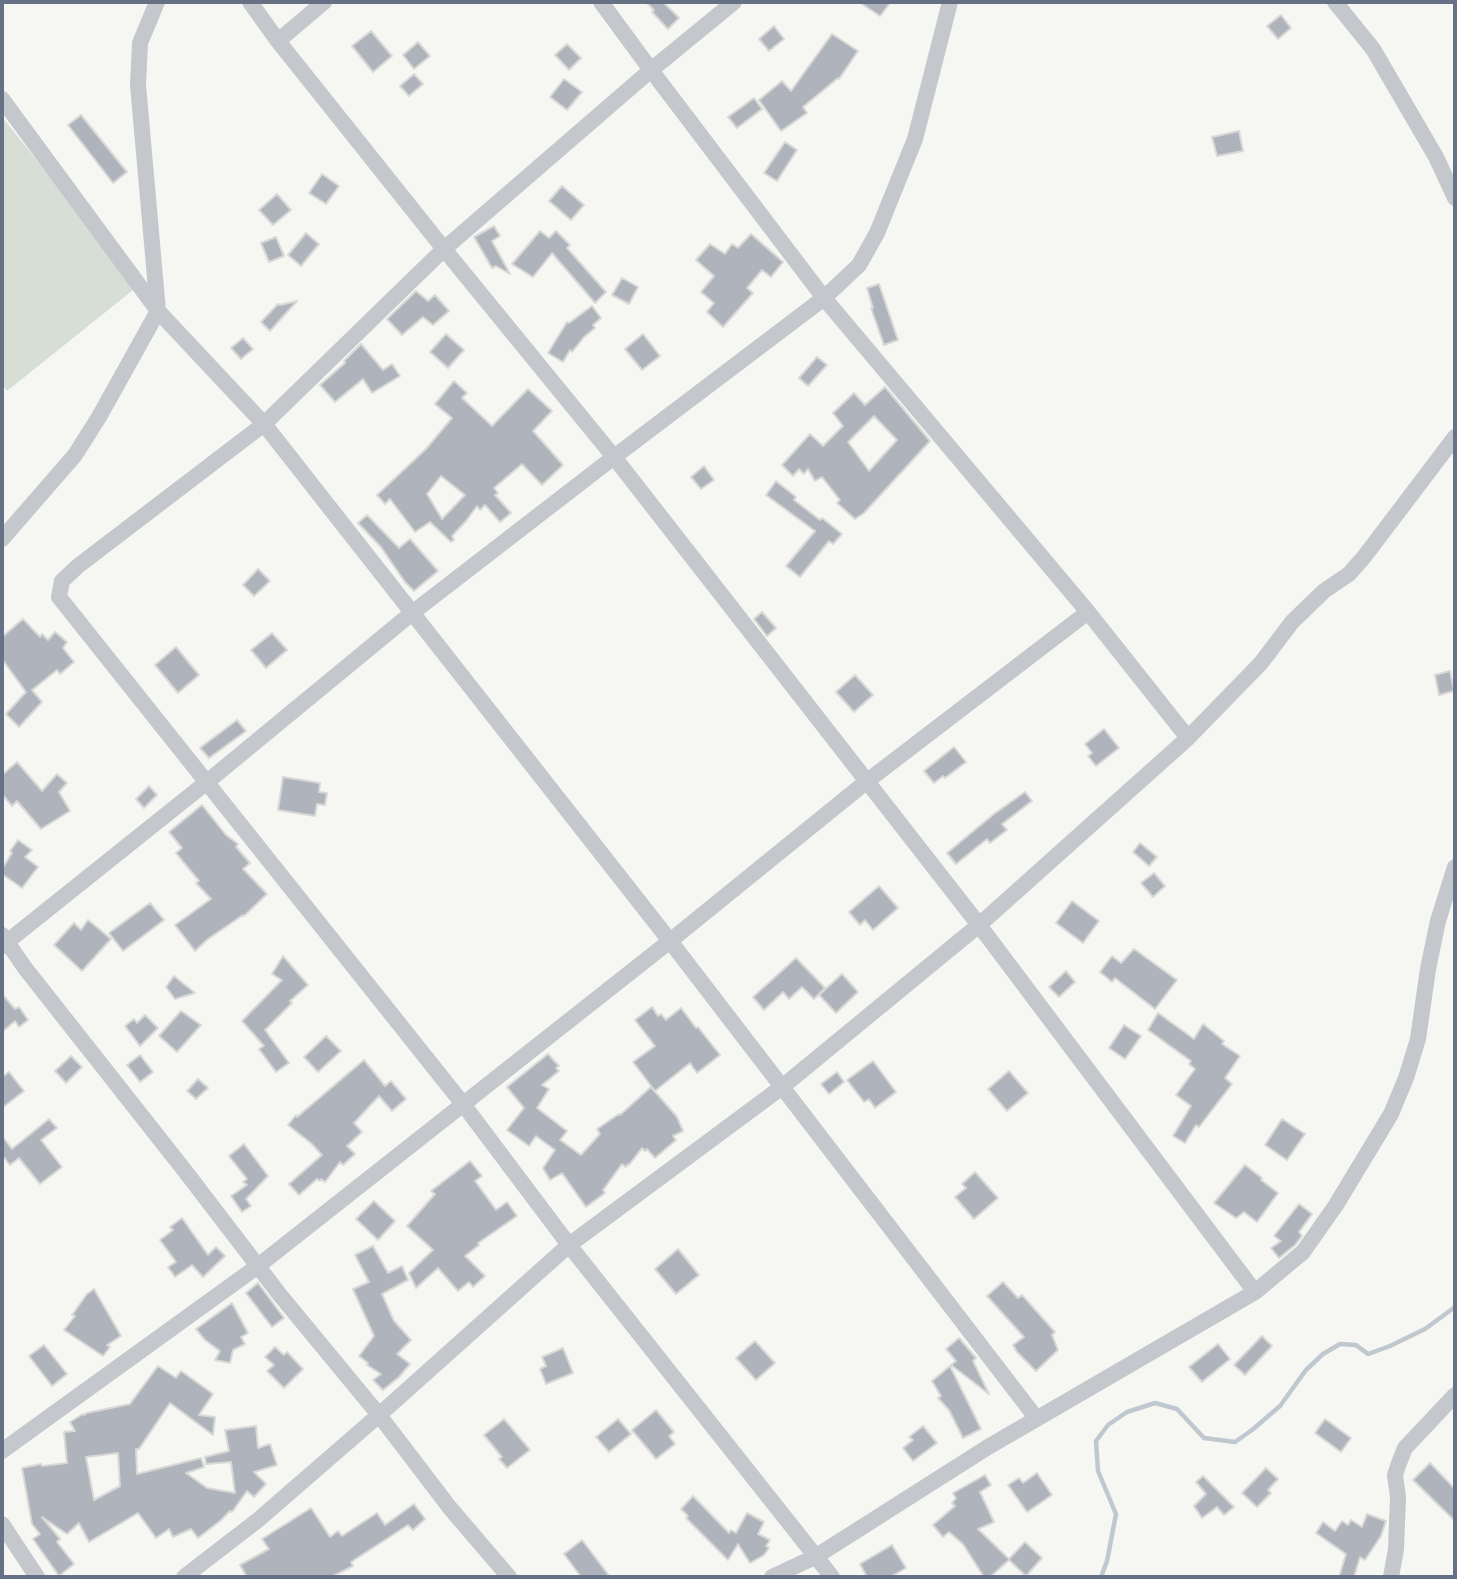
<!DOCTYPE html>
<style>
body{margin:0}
#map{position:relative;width:1457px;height:1579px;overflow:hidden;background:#f6f7f3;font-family:Lato,sans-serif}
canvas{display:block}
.frame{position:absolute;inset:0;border:4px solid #667185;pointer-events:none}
</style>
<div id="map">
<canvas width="1457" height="1579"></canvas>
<div class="frame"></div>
</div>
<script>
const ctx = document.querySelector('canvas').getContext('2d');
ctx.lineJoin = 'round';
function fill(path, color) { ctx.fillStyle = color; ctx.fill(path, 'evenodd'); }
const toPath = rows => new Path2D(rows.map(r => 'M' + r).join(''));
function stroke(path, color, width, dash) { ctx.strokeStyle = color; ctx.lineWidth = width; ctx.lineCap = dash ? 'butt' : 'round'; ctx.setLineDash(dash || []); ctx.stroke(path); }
fill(toPath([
 [2,117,138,286,7,391,2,385]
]), '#d6ded5');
stroke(toPath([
 [1101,1577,1107,1561,1116,1514,1098,1471,1096,1441,1108,1425,1127,1412,1155,1403,1177,1409,1204,1438,1235,1442,1252,1430,1280,1406,1306,1370,1323,1354,1340,1344,1356,1345,1368,1354,1390,1346,1425,1329,1455,1307]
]), '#c0c8cf', 4.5);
const building = toPath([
 [646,2,663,2,679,18,668,29,652,12,654,10,646,2],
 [859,2,891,2,880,16,859,2],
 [1281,15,1291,28,1278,39,1267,26,1281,15],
 [774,26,784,39,769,51,759,39,774,26],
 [371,31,392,56,373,72,352,46,371,31],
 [832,34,858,51,839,79,838,78,803,107,807,113,781,131,759,100,782,81,791,91,832,34],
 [418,42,430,56,414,69,403,55,418,42],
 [567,44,581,58,569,70,555,55,567,44],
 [414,74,423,84,409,96,400,86,414,74],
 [564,79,582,92,567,110,550,97,564,79],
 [754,98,762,109,737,128,728,117,754,98],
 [81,115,127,172,113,183,68,125,81,115],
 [1239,131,1243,151,1217,156,1212,137,1239,131],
 [785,142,797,150,777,181,764,173,785,142],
 [322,174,339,186,326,204,309,193,322,174],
 [562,186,584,205,571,220,549,201,562,186],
 [277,194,291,210,273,225,259,210,277,194],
 [494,226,500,236,492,241,510,274,496,266,492,268,474,237,494,226],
 [540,231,549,238,556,231,570,245,567,248,606,292,595,303,552,253,533,277,512,264,540,231],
 [306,233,319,244,301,266,288,255,306,233],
 [751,234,783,262,771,277,762,270,747,288,753,293,723,327,707,312,714,303,701,292,714,276,696,260,710,244,725,254,732,244,738,248,751,234],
 [276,237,284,256,269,262,261,243,276,237],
 [622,278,638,287,629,304,612,295,622,278],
 [879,284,898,340,884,345,871,308,873,308,867,288,879,284],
 [416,291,428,301,435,295,449,311,433,325,423,317,402,335,387,319,416,291],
 [297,301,270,331,261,322,278,304,280,305,297,301],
 [592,306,601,318,593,325,595,328,584,337,572,352,570,350,563,362,548,353,567,322,569,323,592,306],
 [446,334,464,350,448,368,430,352,446,334],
 [643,334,660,356,642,370,625,349,643,334],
 [243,338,253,349,241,359,231,348,243,338],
 [361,344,383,370,392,364,400,376,372,393,363,379,335,402,320,385,345,363,344,361,361,344],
 [817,357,827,365,808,386,799,378,817,357],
 [454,381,467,393,462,398,492,426,528,389,552,411,533,431,563,465,542,485,522,464,494,488,498,493,495,495,511,513,500,522,485,505,480,510,477,506,466,521,452,536,454,540,451,542,430,522,415,532,390,499,385,504,377,495,426,449,452,418,435,404,454,381],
 [441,476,465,495,442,519,427,494,441,476],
 [885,387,930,441,864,513,855,519,837,503,840,500,822,477,815,481,808,469,804,474,799,469,793,476,782,465,810,434,823,446,843,426,833,413,854,393,865,405,885,387],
 [874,416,897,440,869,471,848,442,874,416],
 [704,466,714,480,701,489,691,477,704,466],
 [776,481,796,497,794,500,820,520,822,518,842,534,833,544,829,541,800,577,786,566,815,531,766,495,776,481],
 [367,515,399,548,410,539,438,571,414,591,405,582,381,547,358,523,367,515],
 [258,569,270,581,254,596,243,585,258,569],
 [762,612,776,628,767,636,754,619,762,612],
 [23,619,40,637,42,634,48,640,55,632,67,642,63,648,74,662,60,674,57,670,32,690,42,702,19,727,6,714,26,692,2,659,2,637,23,619],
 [272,633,287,650,266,668,251,650,272,633],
 [176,647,199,675,178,693,155,665,176,647],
 [1450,671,1454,691,1439,695,1435,675,1450,671],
 [855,675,873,695,854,712,836,692,855,675],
 [237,720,246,731,209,758,200,748,237,720],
 [1104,729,1119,748,1096,766,1088,756,1092,753,1085,744,1104,729],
 [954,747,966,762,945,778,943,776,934,783,924,771,954,747],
 [17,762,42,791,57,774,67,783,59,792,70,811,41,829,17,801,12,806,2,794,2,775,17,762],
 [283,777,320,783,319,792,327,793,325,805,317,804,315,816,278,810,283,777],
 [149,786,157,795,144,808,136,799,149,786],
 [1025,792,1032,801,1002,824,1007,830,990,843,987,839,956,864,947,853,994,814,1025,792],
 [202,805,226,835,238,844,236,847,250,863,243,869,267,894,244,916,243,915,208,939,195,951,175,925,211,899,196,883,199,881,176,853,182,848,169,832,202,805],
 [18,840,32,850,25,857,38,867,22,888,2,874,2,869,12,853,10,851,18,840],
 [1140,843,1157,857,1149,866,1133,852,1140,843],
 [1154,873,1165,886,1153,897,1141,883,1154,873],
 [879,886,898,908,873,930,865,920,860,925,849,912,879,886],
 [1072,901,1099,921,1083,943,1056,923,1072,901],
 [150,903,164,920,123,951,109,933,150,903],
 [88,920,111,939,82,971,54,945,74,923,81,930,88,920],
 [1134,949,1177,980,1155,1009,1115,978,1112,982,1100,972,1112,956,1121,963,1134,949],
 [283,956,308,985,290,1001,292,1003,265,1030,289,1063,276,1072,259,1049,264,1046,242,1021,282,980,272,974,283,956],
 [796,958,825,988,814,999,802,987,789,999,783,992,764,1010,753,997,796,958],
 [1066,971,1075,982,1059,997,1049,987,1066,971],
 [842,974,858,992,836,1013,819,995,842,974],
 [174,976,195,993,175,999,166,987,174,976],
 [2,994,15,1009,19,1007,28,1020,19,1027,15,1021,2,1032,2,994],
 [652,1007,658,1016,661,1014,666,1020,681,1008,696,1028,698,1027,720,1055,697,1073,690,1063,655,1091,633,1062,655,1046,635,1020,652,1007],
 [181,1011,201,1025,177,1052,159,1036,181,1011],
 [1158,1013,1194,1039,1203,1024,1224,1041,1222,1044,1240,1056,1225,1078,1232,1084,1199,1127,1196,1125,1185,1143,1173,1136,1191,1106,1176,1095,1195,1069,1189,1064,1191,1061,1148,1030,1158,1013],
 [145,1015,158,1028,140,1046,125,1026,134,1019,137,1023,145,1015],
 [1124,1025,1141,1036,1125,1059,1109,1048,1124,1025],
 [326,1036,341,1051,318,1072,304,1057,326,1036],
 [548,1054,559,1066,556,1068,559,1071,542,1085,549,1089,537,1108,567,1131,560,1140,581,1155,600,1134,597,1129,619,1114,620,1115,651,1087,677,1117,683,1131,673,1136,676,1140,655,1158,647,1149,645,1151,642,1148,629,1165,628,1164,626,1167,622,1164,603,1190,605,1193,586,1207,562,1173,550,1180,543,1168,555,1150,536,1136,529,1146,507,1130,524,1108,507,1087,548,1054],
 [140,1055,153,1072,140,1082,127,1065,140,1055],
 [71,1056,82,1067,66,1083,55,1071,71,1056],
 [364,1060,385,1086,391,1081,406,1099,392,1111,379,1096,354,1123,362,1132,347,1146,355,1154,343,1165,340,1162,325,1182,321,1179,320,1181,317,1179,299,1195,289,1184,322,1155,312,1144,288,1125,296,1115,297,1117,364,1060],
 [873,1061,896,1092,875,1108,869,1099,864,1102,847,1080,873,1061],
 [1009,1071,1028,1093,1007,1111,988,1089,1009,1071],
 [9,1072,24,1091,2,1108,2,1077,9,1072],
 [837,1072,844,1082,829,1094,821,1084,837,1072],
 [198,1079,208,1088,196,1099,187,1091,198,1079],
 [49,1119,57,1128,41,1140,62,1167,40,1184,19,1158,10,1165,2,1155,2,1136,12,1149,49,1119],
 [1282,1119,1305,1134,1287,1160,1265,1145,1282,1119],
 [244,1144,268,1176,246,1199,251,1206,242,1212,231,1196,247,1185,243,1182,247,1179,229,1156,244,1144],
 [470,1161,482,1176,475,1181,496,1210,507,1202,517,1216,478,1243,479,1245,465,1256,485,1276,473,1287,469,1282,458,1291,438,1268,416,1288,409,1273,433,1250,407,1226,435,1194,431,1191,470,1161],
 [1245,1165,1262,1178,1261,1180,1278,1193,1257,1222,1244,1212,1236,1218,1214,1203,1245,1165],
 [975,1172,998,1198,974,1219,955,1197,966,1188,962,1184,975,1172],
 [374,1201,395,1221,378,1240,356,1219,374,1201],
 [1299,1204,1312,1214,1299,1232,1302,1236,1295,1245,1279,1258,1271,1248,1281,1241,1274,1236,1299,1204],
 [182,1218,208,1255,216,1247,225,1256,203,1277,192,1265,175,1277,168,1267,176,1262,160,1240,173,1230,170,1227,182,1218],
 [373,1246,388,1273,402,1266,408,1280,382,1294,394,1321,411,1340,397,1354,410,1364,399,1377,383,1390,373,1380,381,1374,367,1365,368,1363,359,1356,374,1336,353,1289,369,1282,355,1255,373,1246],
 [678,1249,699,1275,676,1294,655,1269,678,1249],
 [1003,1282,1018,1298,1022,1295,1055,1332,1052,1335,1058,1350,1036,1371,1017,1352,1013,1345,1024,1337,987,1296,1003,1282],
 [258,1283,284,1318,272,1327,246,1293,258,1283],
 [94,1289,121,1336,107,1345,110,1347,103,1356,64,1330,75,1316,72,1315,87,1294,94,1289],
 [232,1303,248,1333,241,1337,245,1344,233,1350,230,1363,215,1360,220,1351,205,1340,196,1329,232,1303],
 [1262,1336,1272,1346,1245,1375,1234,1365,1262,1336],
 [959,1338,976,1358,973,1361,989,1394,951,1365,956,1361,946,1349,959,1338],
 [755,1341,775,1363,756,1380,736,1358,755,1341],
 [1218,1344,1230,1359,1202,1382,1189,1367,1218,1344],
 [44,1345,67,1374,52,1386,29,1356,44,1345],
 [275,1347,284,1355,287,1352,303,1369,284,1388,267,1371,274,1365,265,1357,275,1347],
 [563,1348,573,1373,546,1384,540,1369,546,1366,542,1357,563,1348],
 [158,1366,176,1378,181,1371,213,1394,199,1415,215,1417,213,1435,170,1403,139,1449,136,1449,137,1474,201,1458,204,1467,186,1473,207,1488,235,1493,231,1462,206,1464,205,1457,229,1451,225,1430,256,1426,258,1448,270,1444,277,1465,254,1472,266,1484,254,1497,247,1491,232,1512,230,1511,220,1521,198,1538,191,1529,173,1537,169,1529,156,1538,138,1513,89,1542,79,1523,67,1534,42,1517,60,1539,57,1542,74,1564,59,1576,33,1539,40,1534,32,1524,22,1468,41,1464,42,1466,67,1463,64,1432,75,1431,70,1422,83,1414,84,1415,87,1413,130,1404,158,1366],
 [118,1453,120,1486,94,1500,86,1457,118,1453],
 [950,1366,981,1429,963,1438,949,1410,938,1398,941,1396,932,1381,950,1366],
 [656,1410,674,1432,669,1436,675,1444,656,1459,632,1430,656,1410],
 [504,1419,530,1450,507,1468,499,1459,502,1457,484,1435,504,1419],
 [618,1419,631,1434,609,1452,596,1437,618,1419],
 [1325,1419,1351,1438,1341,1452,1315,1433,1325,1419],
 [923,1426,937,1443,913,1461,903,1448,913,1440,909,1437,923,1426],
 [1430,1463,1455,1489,1455,1521,1413,1480,1430,1463],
 [1266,1468,1278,1479,1268,1490,1271,1493,1257,1507,1242,1493,1266,1468],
 [1037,1473,1052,1495,1027,1512,1008,1485,1019,1478,1023,1483,1037,1473],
 [985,1475,991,1485,980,1492,994,1522,978,1529,1009,1559,1025,1542,1042,1558,1026,1576,1009,1560,990,1577,984,1577,963,1544,949,1532,943,1537,933,1525,955,1506,952,1503,956,1498,953,1493,985,1475],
 [1203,1476,1234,1507,1224,1515,1217,1507,1202,1518,1194,1506,1206,1494,1196,1482,1203,1476],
 [693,1496,729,1533,731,1530,736,1533,747,1513,764,1522,758,1534,770,1540,766,1546,769,1548,764,1555,750,1563,738,1544,728,1560,686,1518,688,1516,681,1509,693,1496],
 [414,1504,425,1519,413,1530,408,1525,351,1562,353,1566,331,1577,247,1577,240,1565,269,1549,262,1539,311,1508,330,1537,338,1531,342,1536,377,1513,385,1525,414,1504],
 [1367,1514,1386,1521,1381,1536,1365,1560,1360,1557,1354,1577,1339,1577,1346,1554,1316,1533,1323,1522,1335,1531,1342,1521,1348,1525,1351,1520,1362,1527,1367,1514],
 [582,1540,610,1577,581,1577,564,1554,582,1540],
 [892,1545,906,1568,890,1577,867,1577,860,1564,892,1545]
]);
fill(building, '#afb4bc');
stroke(building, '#d8d8d6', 2);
stroke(toPath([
 [250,2,278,41,444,249,614,457,979,925,1255,1292,988,1447,815,1557,772,1577],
 [734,2,651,70,444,249,264,424,78,566,62,581,59,597,463,1104,569,1245,832,1577],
 [1335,2,1373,49,1436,157,1455,198],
 [278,41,324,2],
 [2,99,158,311,264,424,670,941,1037,1419],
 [2,539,75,455,99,417,158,311,138,85,140,43,157,2],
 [1188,738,1261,663,1292,622,1324,591,1349,574,1364,557,1455,437],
 [2,935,25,968,185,1171,280,1295,379,1415,569,1245,782,1087,979,925,1188,738,1088,612,824,298,651,70,601,2],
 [2,946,207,782,412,613,614,457,824,298,859,265,877,233,915,139,950,2],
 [1255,1292,1303,1252,1336,1205,1391,1114,1406,1078,1418,1039,1428,969,1438,921,1455,867],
 [2,1451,258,1266,670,941,866,782,1088,612],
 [2,1524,37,1577],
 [184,1577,258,1520,379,1415,450,1508,509,1577],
 [1391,1577,1396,1549,1398,1497,1395,1475,1399,1463,1405,1448,1455,1395]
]), '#c4c7cb', 16);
</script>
